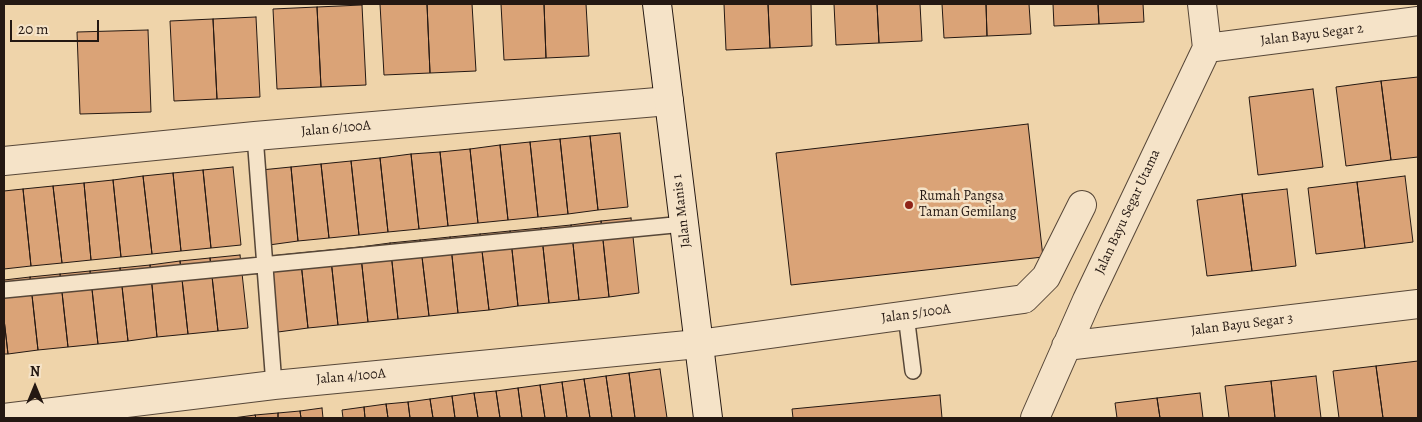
<!DOCTYPE html>
<style>
body{margin:0}
#map{position:relative;width:1422px;height:422px;overflow:hidden;background:#efd4aa;font-family:Alegreya,serif}
canvas{display:block}
.frame{position:absolute;inset:0;border:5px solid #241812;pointer-events:none}
.north{position:absolute;left:10px;top:362px;width:50px;height:50px;-webkit-text-stroke:4px #f5e3c8;paint-order:stroke;rotate:0deg;font-size:14px;font-weight:700;line-height:20px;text-align:center;color:#241812}
.north::after{content:'';display:block;margin:auto;width:18px;height:22px;background:#241812;clip-path:polygon(50% 0,100% 100%,50% 72%,0 100%)}
.scale{position:absolute;left:10px;top:20px;width:89px;height:22px;box-sizing:border-box;border:2px solid #241812;border-top:0;padding-left:6px;font-size:15px;line-height:18px;white-space:nowrap;color:#241812;-webkit-text-stroke:4px #f5e3c8;paint-order:stroke}
</style>
<div id="map">
<canvas width="1422" height="422"></canvas>
<div class="frame"></div>
<div class="north">N</div>
<div class="scale">20 m</div>
</div>
<script>
const ctx = document.querySelector('canvas').getContext('2d');
ctx.lineJoin = 'round';
function fill(path, color) { ctx.fillStyle = color; ctx.fill(path, 'evenodd'); }
const toPath = rows => new Path2D(rows.map(r => 'M' + r).join(''));
function stroke(path, color, width, dash) { ctx.strokeStyle = color; ctx.lineWidth = width; ctx.lineCap = dash ? 'butt' : 'round'; ctx.setLineDash(dash || []); ctx.stroke(path); }
function label(font, color, halo, rows, align = 'center') {
  ctx.font = font + ' Alegreya,serif'; ctx.lineWidth = 5; ctx.setLineDash([]); ctx.textBaseline = 'middle'; ctx.strokeStyle = halo; ctx.fillStyle = color; for (const [text, x, y, turn = 0] of rows) {
    ctx.save(); ctx.translate(x, y); ctx.rotate((+turn || 0) * Math.PI / 180); ctx.textAlign = isNaN(turn) ? turn : align; if (halo) ctx.strokeText(text, 0, 0); ctx.fillText(text, 0, 0); ctx.restore();
  }
}
const building = toPath([
 [380,4,427,4,430,73,384,75,380,4],
 [427,4,472,4,476,71,430,73,427,4],
 [501,4,544,4,546,58,504,60,501,4],
 [544,4,586,4,589,56,546,58,544,4],
 [724,4,768,4,770,48,726,50,724,4],
 [768,4,811,4,812,46,770,48,768,4],
 [834,4,877,4,879,43,836,45,834,4],
 [877,4,920,4,922,41,879,43,877,4],
 [942,4,986,4,987,36,944,38,942,4],
 [986,4,1029,4,1031,34,987,36,986,4],
 [1053,4,1098,4,1099,24,1054,26,1053,4],
 [1098,4,1143,4,1144,22,1099,24,1098,4],
 [362,5,366,85,321,87,317,7,362,5],
 [317,7,321,87,277,89,273,9,317,7],
 [256,17,260,97,217,99,213,19,256,17],
 [213,19,217,99,174,101,170,21,213,19],
 [148,30,151,112,80,114,77,32,148,30],
 [1418,77,1418,157,1391,160,1381,81,1418,77],
 [1381,81,1391,160,1346,166,1336,87,1381,81],
 [1313,89,1323,167,1258,175,1249,97,1313,89],
 [1028,124,1043,257,791,285,776,153,1028,124],
 [620,133,628,207,598,210,590,136,620,133],
 [590,136,598,210,568,214,560,139,590,136],
 [560,139,568,214,538,217,530,142,560,139],
 [530,142,538,217,508,220,500,145,530,142],
 [500,145,508,220,478,223,470,149,500,145],
 [470,149,478,223,448,226,440,152,470,149],
 [440,152,448,226,419,229,411,154,440,152],
 [411,154,419,229,388,232,380,158,411,154],
 [380,158,388,232,359,235,351,161,380,158],
 [351,161,359,235,329,238,321,164,351,161],
 [321,164,329,238,298,241,291,167,321,164],
 [233,167,241,245,211,248,203,170,233,167],
 [291,167,298,241,269,245,261,170,291,167],
 [203,170,211,248,181,251,173,173,203,170],
 [173,173,181,251,152,254,143,176,173,173],
 [143,176,152,254,121,257,113,180,143,176],
 [1405,176,1413,242,1365,248,1357,182,1405,176],
 [113,180,121,257,91,260,84,183,113,180],
 [1357,182,1365,248,1316,254,1308,188,1357,182],
 [84,183,91,260,62,263,53,186,84,183],
 [53,186,62,263,31,266,23,189,53,186],
 [23,189,31,266,4,269,4,191,23,189],
 [1287,189,1296,266,1252,271,1242,194,1287,189],
 [1242,194,1252,271,1207,276,1197,200,1242,194],
 [631,218,639,293,609,297,601,221,631,218],
 [601,221,609,297,579,300,571,225,601,221],
 [571,225,579,300,549,303,541,228,571,225],
 [541,228,549,303,518,306,510,231,541,228],
 [510,231,518,306,489,310,480,234,510,231],
 [480,234,489,310,458,313,450,237,480,234],
 [450,237,458,313,429,316,420,240,450,237],
 [420,240,429,316,398,319,390,243,420,240],
 [390,243,398,319,368,322,360,247,390,243],
 [360,247,368,322,338,325,330,250,360,247],
 [330,250,338,325,308,328,300,253,330,250],
 [300,253,308,328,278,332,270,256,300,253],
 [240,255,248,328,218,331,210,258,240,255],
 [210,258,218,331,188,334,180,261,210,258],
 [180,261,188,334,157,337,150,265,180,261],
 [150,265,157,337,128,341,120,268,150,265],
 [120,268,128,341,98,344,90,271,120,268],
 [90,271,98,344,68,347,60,274,90,271],
 [60,274,68,347,38,350,30,277,60,274],
 [30,277,38,350,8,354,4,319,4,280,30,277],
 [4,319,8,354,4,354,4,319],
 [1418,361,1418,418,1383,418,1376,366,1418,361],
 [1376,366,1383,418,1339,418,1333,371,1376,366],
 [660,369,667,418,635,418,629,373,660,369],
 [629,373,635,418,612,418,606,376,629,373],
 [606,376,612,418,590,418,584,379,606,376],
 [1316,376,1321,418,1275,418,1271,381,1316,376],
 [584,379,590,418,567,418,562,382,584,379],
 [1271,381,1275,418,1229,418,1225,386,1271,381],
 [562,382,567,418,545,418,540,385,562,382],
 [540,385,545,418,522,418,518,388,540,385],
 [518,388,522,418,500,418,496,391,518,388],
 [496,391,500,418,478,418,474,393,496,391],
 [474,393,478,418,455,418,452,396,474,393],
 [1200,393,1203,418,1160,418,1157,398,1200,393],
 [940,395,942,418,793,418,792,409,940,395],
 [452,396,455,418,433,418,430,399,452,396],
 [1157,398,1160,418,1117,418,1115,403,1157,398],
 [430,399,433,418,410,418,408,402,430,399],
 [408,402,410,418,388,418,386,404,408,402],
 [386,404,388,418,365,418,364,407,386,404],
 [364,407,365,418,343,418,342,410,364,407],
 [322,408,323,418,301,418,300,411,322,408],
 [300,411,301,418,278,418,278,413,300,411],
 [278,413,278,418,256,418,255,415,278,413],
 [255,415,256,418,233,418,255,415]
]);
fill(building, '#daa377');
stroke(building, '#241812', 1);
const lane = toPath([
 [255,136,274,385],
 [4,290,684,224],
 [906,315,913,371]
]);
const street = toPath([
 [1207,48,1418,21],
 [4,161,255,136,669,101],
 [1066,346,1418,304],
 [4,418,274,385,698,344,1024,299,1046,277,1082,205],
 [1035,418,1087,300,1207,48,1202,4]
]);
const secondary = toPath([
 [657,4,708,418]
]);
stroke(lane, '#574738', 18);
stroke(street, '#574738', 30);
stroke(secondary, '#241812', 30);
stroke(lane, '#f5e3c8', 15);
stroke(street, '#f5e3c8', 28);
stroke(secondary, '#f5e3c8', 28);
for (const [x, y, r, color] of [
 [909,205,5,"#8f2418"]
]) { const dot = new Path2D(); dot.arc(x, y, r, 0, 2 * Math.PI); ctx.fillStyle = color; ctx.fill(dot); stroke(dot, '#f5e3c8', 2); }
label('14px', '#241812', '#f5e3c8', [
 ["Jalan Bayu Segar 2",1312,35,-7],
 ["Jalan 6/100A",336,129,-5],
 ["Jalan Manis 1",682,211,-97],
 ["Jalan Bayu Segar Utama",1128,212,-65],
 ["Jalan 5/100A",916,314,-8],
 ["Jalan Bayu Segar 3",1242,325,-7],
 ["Jalan 4/100A",351,377,-5]
]);
label('14px', '#241812', '#f5e3c8', [
 ["Rumah Pangsa",919,197],
 ["Taman Gemilang",919,213]
], 'left');
</script>
